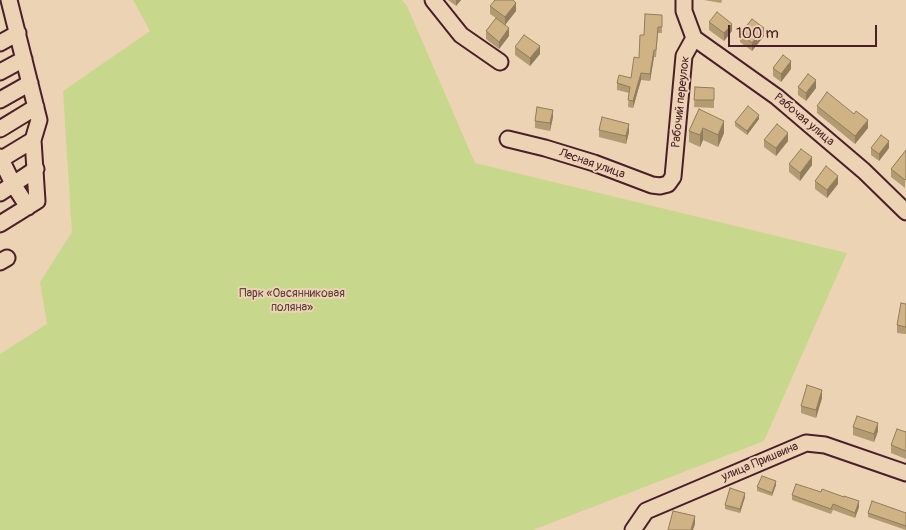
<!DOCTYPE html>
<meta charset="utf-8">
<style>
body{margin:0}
#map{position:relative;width:906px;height:530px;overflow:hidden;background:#ecd3b4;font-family:Pangolin,sans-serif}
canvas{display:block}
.scale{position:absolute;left:728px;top:25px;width:149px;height:22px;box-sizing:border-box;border:2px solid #4a1f2b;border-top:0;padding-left:6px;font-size:15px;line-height:18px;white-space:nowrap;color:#4a1f2b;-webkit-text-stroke:4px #ecd3b4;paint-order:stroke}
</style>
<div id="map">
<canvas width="906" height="530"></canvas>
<div class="scale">100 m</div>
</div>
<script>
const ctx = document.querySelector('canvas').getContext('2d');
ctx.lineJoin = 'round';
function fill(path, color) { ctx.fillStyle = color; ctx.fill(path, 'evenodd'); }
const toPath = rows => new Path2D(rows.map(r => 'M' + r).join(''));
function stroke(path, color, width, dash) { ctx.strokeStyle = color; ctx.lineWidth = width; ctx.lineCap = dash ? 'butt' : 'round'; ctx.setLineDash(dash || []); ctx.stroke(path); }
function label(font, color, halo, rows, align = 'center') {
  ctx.font = font + ' Pangolin,sans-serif'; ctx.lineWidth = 4; ctx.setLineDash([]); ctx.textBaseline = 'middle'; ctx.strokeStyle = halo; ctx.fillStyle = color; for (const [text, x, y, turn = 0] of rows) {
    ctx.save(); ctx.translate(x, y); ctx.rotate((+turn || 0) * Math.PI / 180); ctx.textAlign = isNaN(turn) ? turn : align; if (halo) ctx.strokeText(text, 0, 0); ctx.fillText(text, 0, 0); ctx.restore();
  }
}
fill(toPath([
 [133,0,402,0,407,6,475,163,847,253,764,441,533,530,0,530,0,354,47,324,40,282,72,232,63,91,150,31]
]), '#c7d88c');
const minor = toPath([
 [433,0,461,35,500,62],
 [694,38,777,97,864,171,906,212],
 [0,43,18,33],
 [0,72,24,59],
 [0,100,30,83],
 [0,129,36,107],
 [508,139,545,148,594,163,652,185,660,186,668,184,673,177,684,56,694,38,684,11,684,0],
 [0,157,13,184,28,207],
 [0,160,33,140],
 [0,193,36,169],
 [0,224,37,201,33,140,39,120,9,0],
 [0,262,7,258],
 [633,530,646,511,806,443,825,445,906,473]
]);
stroke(minor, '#4a1f2b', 19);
stroke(minor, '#ecd3b4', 15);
fill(toPath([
 [448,0,461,0,456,6],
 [704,0,722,0,721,3],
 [490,6,516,11,505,25,509,36,499,49,486,39,486,31,496,18,490,14],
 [662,15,662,33,658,33,656,57,654,57,650,81,641,80,633,108,628,107,629,93,617,90,617,83,631,78,639,58,644,35],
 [709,22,732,31,724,41,709,30],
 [740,34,764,36,752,51,740,42],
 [515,47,540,54,530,66,515,55],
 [773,68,791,69,781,82,773,76],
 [695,87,714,88,714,108,694,107],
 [798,87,816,88,806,101,798,95],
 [817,106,868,128,855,144,817,113],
 [699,109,724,133,718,147,703,140,700,147,689,142,689,131],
 [553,117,550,131,535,128,535,121],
 [759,119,747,135,735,126,735,122],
 [599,130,629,132,626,144,599,137],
 [764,140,788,141,776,156,764,147],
 [871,148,889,148,879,161,871,155],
 [906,150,905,188,891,177,891,169],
 [789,164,812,165,800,181,789,172],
 [815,181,838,184,827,198,815,189],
 [906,304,906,334,897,333,897,325],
 [822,398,816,418,801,413,801,406],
 [853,427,878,431,874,442,853,435],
 [906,431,906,459,891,453,891,445,906,432],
 [776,485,772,496,757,491,757,487],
 [792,495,859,507,855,518,833,510,831,514,792,500],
 [745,497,740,513,725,509,725,505],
 [868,513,906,513,906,530,868,517]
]), '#b29a72');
fill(toPath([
 [456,0,461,0,456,6],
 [516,3,516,11,505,25,505,17],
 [732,24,732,31,724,41,724,33],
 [509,28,509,36,499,49,499,42],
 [764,28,764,36,752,51,752,43],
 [540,46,540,54,530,66,530,58],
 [654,50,654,57,650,81,650,74],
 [791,61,791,69,781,82,781,74],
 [641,73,641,80,633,108,633,101],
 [816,80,816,88,806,101,806,93],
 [553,110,553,117,550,131,550,123],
 [759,115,759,119,747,135,747,131],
 [868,120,868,128,855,144,855,136],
 [724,121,724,133,718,147,718,135],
 [629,124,629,132,626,144,626,136],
 [703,128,703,140,700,147,700,135],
 [788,133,788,141,776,156,776,148],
 [889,141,889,148,879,161,879,154],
 [812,157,812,165,800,181,800,173],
 [838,176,838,184,827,198,827,190],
 [822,390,822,398,816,418,816,410],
 [878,423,878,431,874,442,874,434],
 [776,481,776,485,772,496,772,493],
 [745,493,745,497,740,513,740,509],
 [859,501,859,507,855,518,855,513],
 [695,516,695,524,693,530,691,530]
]), '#917d5c');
const building = toPath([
 [495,0,513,0,516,3,505,17,490,6,495,0],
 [717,12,732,24,724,33,709,22,717,12],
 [645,14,662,15,662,27,658,27,656,50,654,50,650,74,641,73,633,101,628,100,630,87,617,83,619,75,631,78,634,57,639,58,640,35,644,35,645,14],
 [496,18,509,28,499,42,486,31,496,18],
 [752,19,764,28,752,43,740,34,752,19],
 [524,35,540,46,530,58,515,47,524,35],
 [783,55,791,61,781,74,773,68,783,55],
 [808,74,816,80,806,93,798,87,808,74],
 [695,87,714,88,714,100,694,100,695,87],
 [827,92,854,114,856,111,868,120,855,136,817,106,827,92],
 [748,106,759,115,747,131,735,122,748,106],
 [537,107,553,110,550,123,535,121,537,107],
 [699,109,724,121,718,135,703,128,700,135,689,131,699,109],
 [602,117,629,124,626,136,599,130,602,117],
 [777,124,788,133,776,148,764,140,777,124],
 [881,135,889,141,879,154,871,148,881,135],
 [801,149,812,157,800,173,789,164,801,149],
 [906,150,906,179,905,180,891,169,906,150],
 [826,166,838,176,827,190,815,181,826,166],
 [901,303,906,304,906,327,897,325,901,303],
 [807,385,822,390,816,410,801,406,807,385],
 [857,416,878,423,874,434,853,427,857,416],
 [897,429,906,432,906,431,906,451,891,445,897,429],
 [762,476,776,481,772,493,757,487,762,476],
 [796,484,821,492,822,489,844,497,844,496,859,501,855,513,833,504,831,509,792,495,796,484],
 [730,488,745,493,740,509,725,505,730,488],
 [872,501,906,513,906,526,868,513,872,501],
 [673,511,695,516,691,530,668,530,673,511]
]);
fill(building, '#cfb384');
stroke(building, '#917d5c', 1);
label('12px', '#4a1f2b', '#ecd3b4', [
 ["Рабочий переулок",681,102,-84],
 ["Рабочая улица",804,120,40],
 ["Лесная улица",592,164,19],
 ["улица Пришвина",760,462,-23]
]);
label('12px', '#5d3b3a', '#ecd3b4', [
 ["Парк «Овсянниковая",292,294],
 ["поляна»",292,308]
]);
</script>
